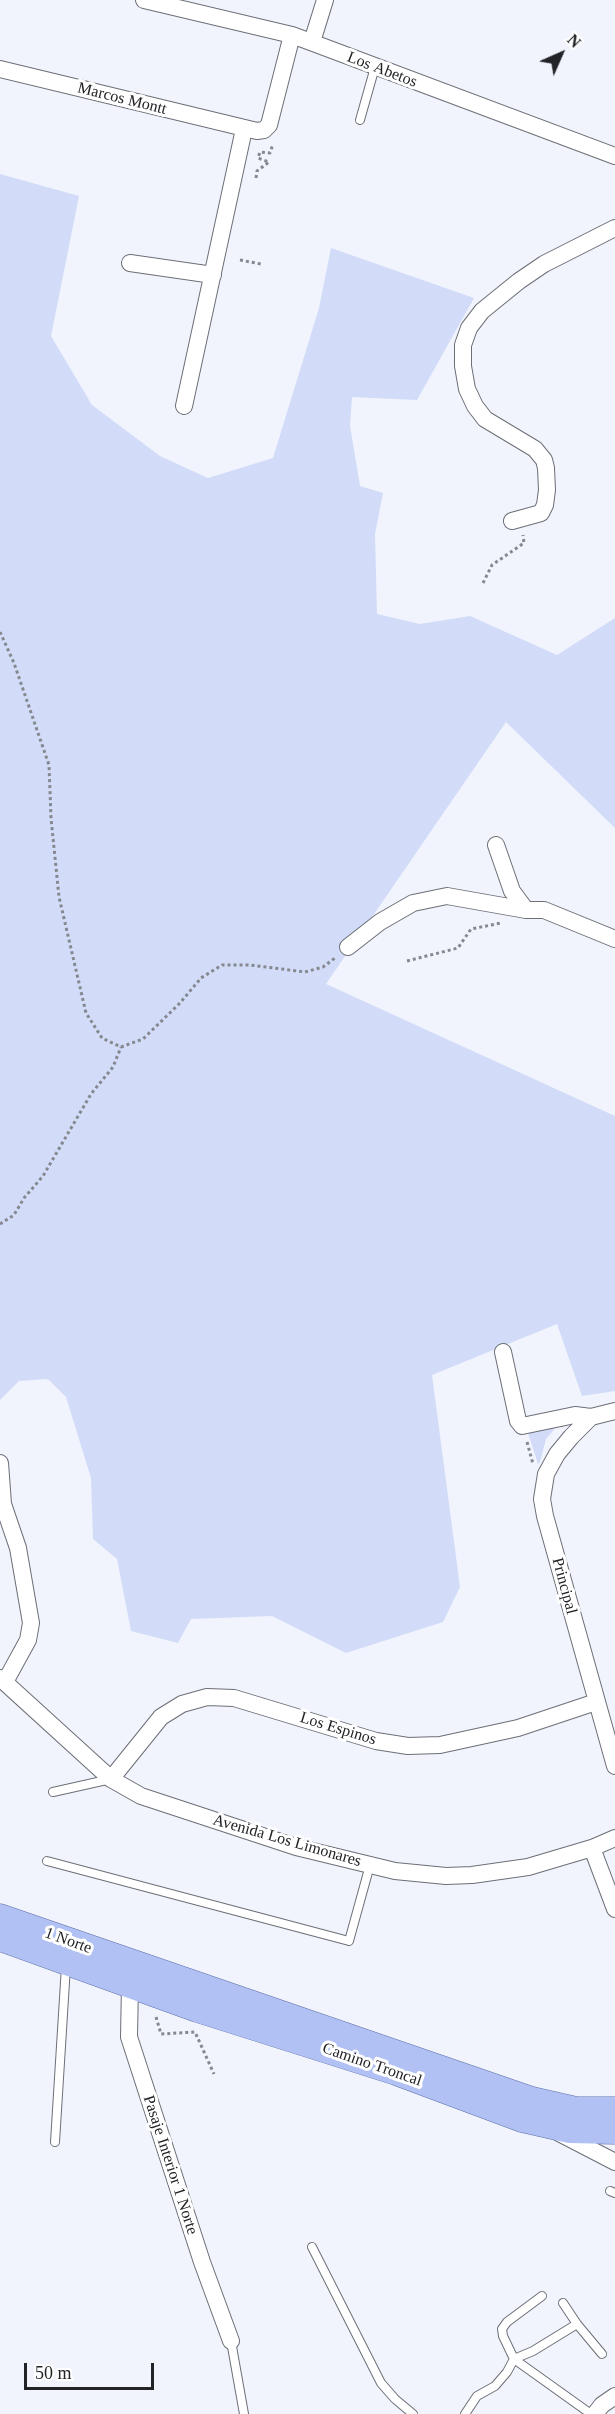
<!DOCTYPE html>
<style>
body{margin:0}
#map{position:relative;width:615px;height:2414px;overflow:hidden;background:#f1f4fd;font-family:"Times New Roman",serif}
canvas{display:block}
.north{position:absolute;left:531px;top:24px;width:60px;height:60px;-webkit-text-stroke:4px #fff;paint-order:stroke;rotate:45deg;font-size:16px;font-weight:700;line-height:24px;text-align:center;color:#212326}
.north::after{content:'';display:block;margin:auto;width:21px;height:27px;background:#212326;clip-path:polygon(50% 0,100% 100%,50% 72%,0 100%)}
.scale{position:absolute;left:24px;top:2363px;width:130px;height:27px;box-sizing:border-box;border:3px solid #212326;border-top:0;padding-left:8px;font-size:18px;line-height:21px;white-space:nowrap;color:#212326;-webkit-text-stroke:4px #fff;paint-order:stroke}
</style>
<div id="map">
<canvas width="615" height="2414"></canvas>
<div class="north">N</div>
<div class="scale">50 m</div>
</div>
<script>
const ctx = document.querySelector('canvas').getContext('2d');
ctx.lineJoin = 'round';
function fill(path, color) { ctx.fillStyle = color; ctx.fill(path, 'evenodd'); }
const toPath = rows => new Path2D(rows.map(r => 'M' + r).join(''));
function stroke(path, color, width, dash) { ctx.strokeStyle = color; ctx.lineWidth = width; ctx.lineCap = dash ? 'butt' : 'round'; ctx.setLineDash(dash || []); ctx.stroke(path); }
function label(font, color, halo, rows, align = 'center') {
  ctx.font = font + ' "Times New Roman",serif'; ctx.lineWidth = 6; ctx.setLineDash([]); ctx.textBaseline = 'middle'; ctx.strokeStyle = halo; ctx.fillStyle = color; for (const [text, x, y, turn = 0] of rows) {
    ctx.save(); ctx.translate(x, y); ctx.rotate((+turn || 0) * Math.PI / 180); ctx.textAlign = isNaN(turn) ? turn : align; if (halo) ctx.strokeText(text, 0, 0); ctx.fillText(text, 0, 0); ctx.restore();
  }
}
fill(toPath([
 [0,174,79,196,51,336,92,405,160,456,208,478,273,458,319,308,331,248,474,298,417,400,352,397,350,426,360,486,383,493,375,534,377,614,420,624,470,616,557,655,615,618,615,828,506,722,326,984,615,1116,615,1391,582,1396,557,1324,432,1375,460,1587,443,1622,346,1653,272,1616,191,1619,178,1643,131,1631,117,1559,93,1539,91,1478,66,1397,49,1380,46,1379,19,1381,0,1400],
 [563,1419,546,1439,540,1462,538,1464,528,1433]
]), '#d2dcf9');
const service = toPath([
 [360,120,375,67],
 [53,1792,111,1779],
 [47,1861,349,1941,370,1865],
 [55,2142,66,1966],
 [610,2191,615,2193],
 [312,2247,381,2383,395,2399,413,2414],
 [542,2296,507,2322,502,2329,503,2336,514,2359,533,2351,577,2324,602,2354],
 [563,2303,577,2324],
 [231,2341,244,2414],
 [465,2414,477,2396,495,2386,507,2372,514,2359,591,2414]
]);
const minor = toPath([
 [144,0,292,35,615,156],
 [312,42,325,0],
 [0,69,257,131,264,130,269,125,292,35],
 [130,263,213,275],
 [184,406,244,129],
 [512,521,541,513,545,505,547,490,546,468,544,460,535,449,485,419,475,406,467,389,463,366,463,345,469,328,482,311,519,281,544,264,615,228],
 [496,845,512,891,526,910],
 [348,947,380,922,413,903,447,896,526,910,544,910,615,939],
 [503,1352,518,1421,522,1426,575,1415,591,1417],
 [615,1411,591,1417,571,1437,557,1454,546,1474,542,1499,545,1516,615,1766],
 [0,1463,3,1504,18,1548,31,1623,28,1640,5,1682],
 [0,1678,111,1779,141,1796,296,1847,395,1871,446,1876,472,1875,528,1867,592,1848,615,1838],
 [111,1779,161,1717,182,1704,207,1697,234,1698,376,1741,408,1746,440,1745,518,1728,596,1702],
 [592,1848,615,1909],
 [130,1985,129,2037,202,2262,231,2341],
 [559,2133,615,2162],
 [595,2414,602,2405,615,2396]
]);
const primary = toPath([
 [0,1917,532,2100,576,2110,615,2110],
 [0,1938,197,2009,396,2072,522,2119,570,2130,615,2131]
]);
stroke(service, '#6c6f76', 10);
stroke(minor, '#6c6f76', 18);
stroke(primary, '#5d6fa7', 27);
stroke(toPath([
 [256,178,257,171,269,162,258,158,260,152,270,153,273,144],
 [240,260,261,264],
 [483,583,492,565,524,543,523,535],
 [0,632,14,663,49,765,51,818,59,897,86,1013,102,1038,121,1047,143,1039,180,1003,201,978,222,965,250,965,305,972,323,967,335,958],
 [407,961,458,948,471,929,501,923],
 [0,1224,14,1215,24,1198,43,1176,91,1094,113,1067,121,1047],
 [527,1442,533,1464],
 [156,2017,161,2034,195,2032,214,2074]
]), '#85888e', 3, [3, 3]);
stroke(service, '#fff', 8);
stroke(minor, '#fff', 16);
stroke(primary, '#b2c1f4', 26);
label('16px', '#212326', '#fff', [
 ["Los Abetos",382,70,21],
 ["Marcos Montt",122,99,14],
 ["Principal",564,1586,75],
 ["Los Espinos",338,1729,17],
 ["Avenida Los Limonares",287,1841,16],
 ["1 Norte",68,1941,20],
 ["Camino Troncal",372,2065,19],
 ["Pasaje Interior 1 Norte",170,2165,72]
]);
</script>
